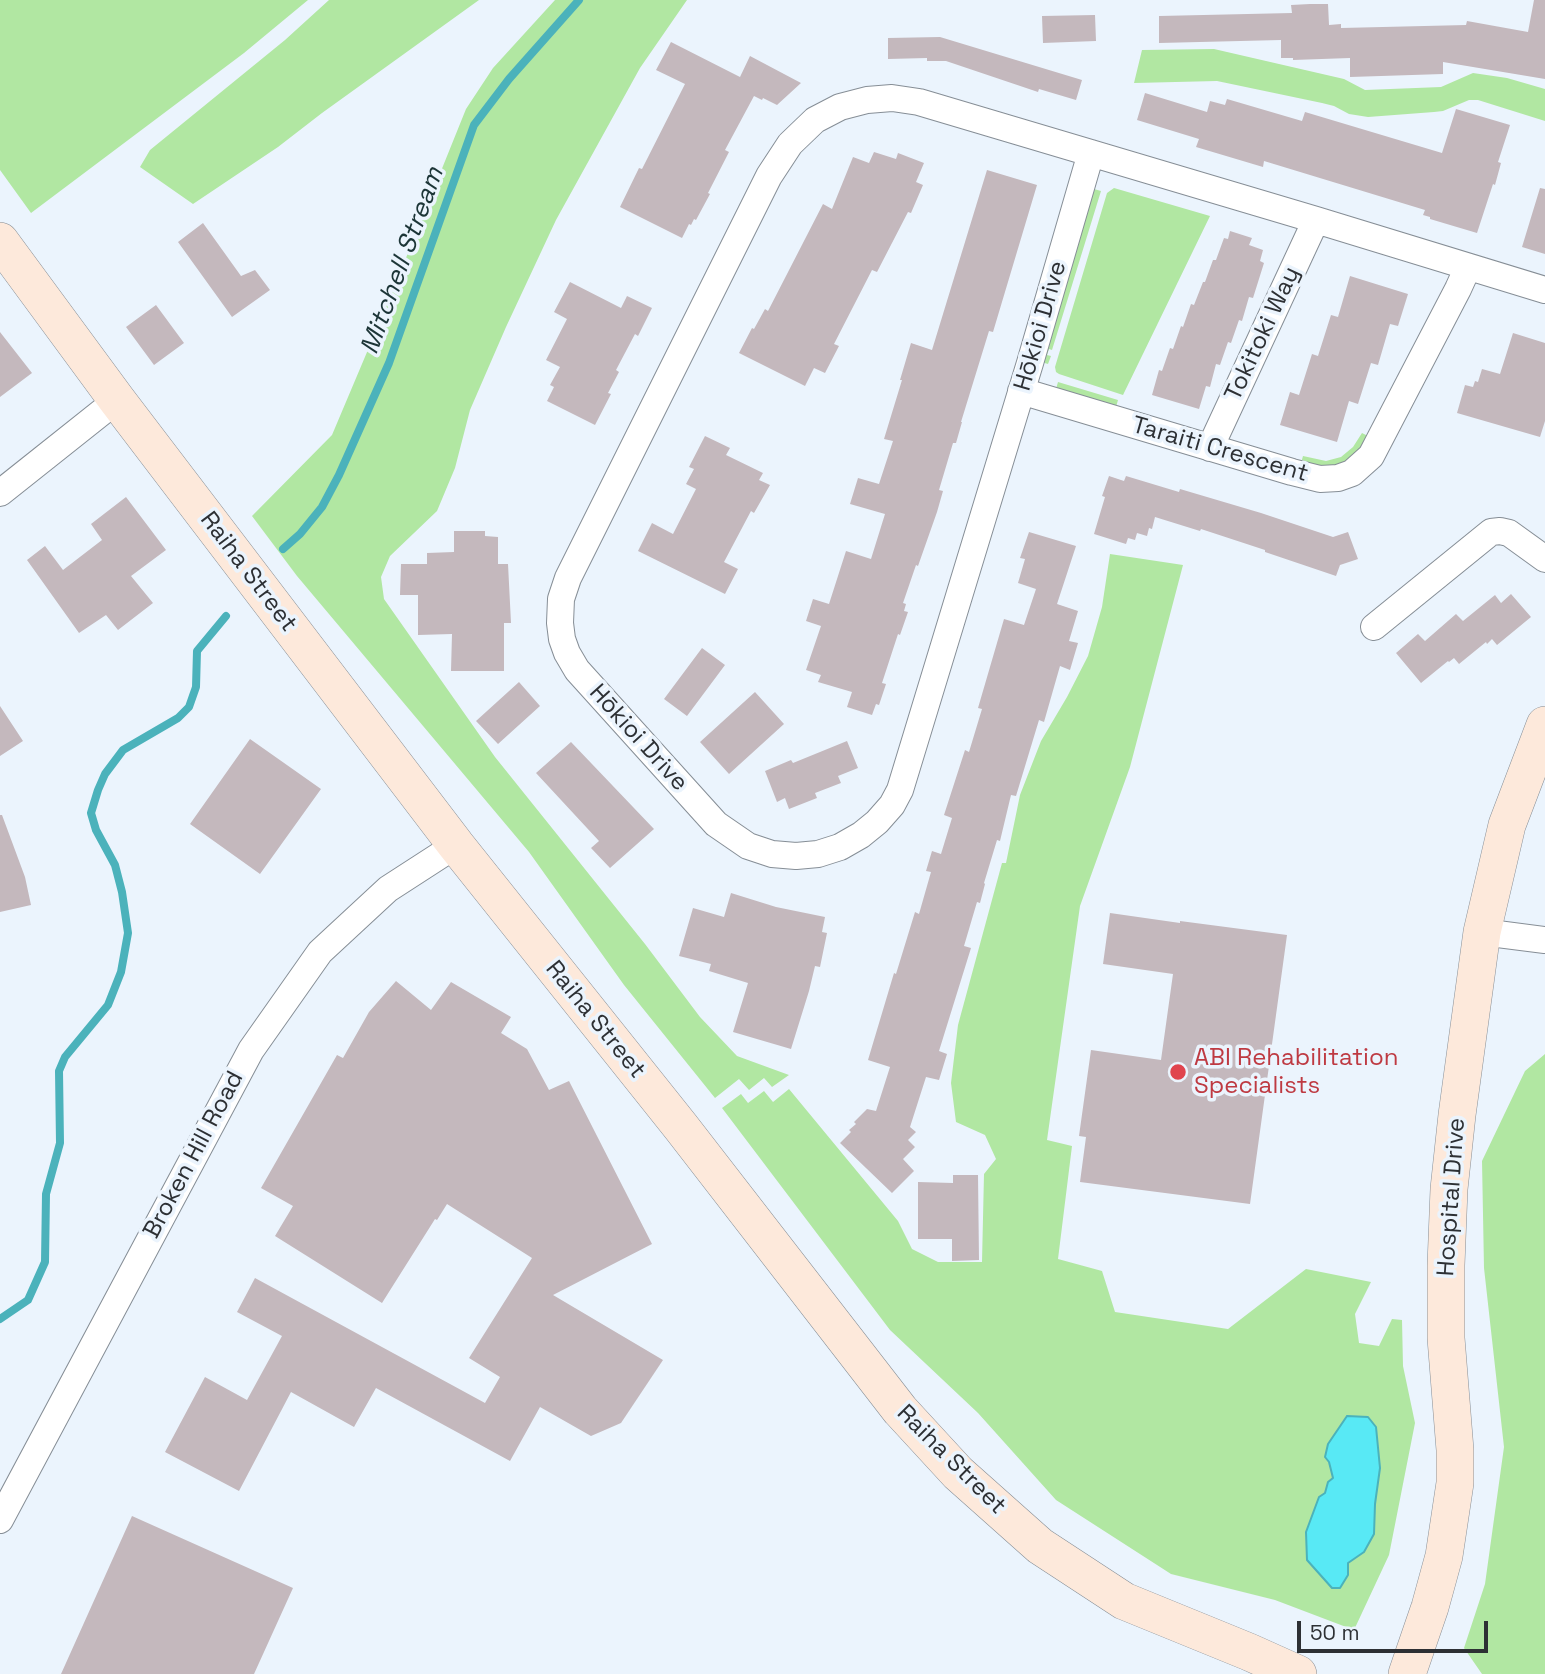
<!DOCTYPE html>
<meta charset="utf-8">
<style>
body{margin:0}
#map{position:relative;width:1545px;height:1674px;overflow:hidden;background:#ebf4fd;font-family:"Space Grotesk",sans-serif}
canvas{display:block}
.scale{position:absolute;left:1297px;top:1621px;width:191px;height:32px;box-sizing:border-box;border:4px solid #2d3034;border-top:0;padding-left:9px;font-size:21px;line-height:24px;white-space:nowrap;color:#2d3034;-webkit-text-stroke:5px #ebf4fd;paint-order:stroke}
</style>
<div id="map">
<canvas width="1545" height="1674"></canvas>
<div class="scale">50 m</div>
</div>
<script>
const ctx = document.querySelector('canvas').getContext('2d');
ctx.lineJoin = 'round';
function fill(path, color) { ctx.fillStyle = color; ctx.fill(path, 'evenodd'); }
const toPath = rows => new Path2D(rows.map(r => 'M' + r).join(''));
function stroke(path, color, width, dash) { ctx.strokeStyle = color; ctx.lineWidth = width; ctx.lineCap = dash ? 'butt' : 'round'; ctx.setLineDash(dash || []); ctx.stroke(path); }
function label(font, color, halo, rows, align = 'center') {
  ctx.font = font + ' "Space Grotesk",sans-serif'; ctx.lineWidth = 7; ctx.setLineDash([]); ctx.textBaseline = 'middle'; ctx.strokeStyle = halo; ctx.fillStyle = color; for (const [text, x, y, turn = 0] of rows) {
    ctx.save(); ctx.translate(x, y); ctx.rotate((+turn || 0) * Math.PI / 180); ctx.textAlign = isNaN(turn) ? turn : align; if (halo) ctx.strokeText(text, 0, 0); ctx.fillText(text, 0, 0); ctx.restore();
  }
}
fill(toPath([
 [0,0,308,0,244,53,31,213,0,170],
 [329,0,479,0,322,113,278,147,193,204,140,167,150,150,285,40],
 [555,0,687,0,640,68,556,220,506,327,470,410,455,468,437,511,390,556,381,577,384,599,495,757,645,944,700,1017,737,1056,789,1075,772,1087,764,1078,749,1090,739,1079,715,1098,624,985,529,852,297,576,252,516,332,435,389,300,466,109,493,68],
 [1214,49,1344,79,1365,90,1441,87,1473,73,1507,78,1545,89,1545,121,1478,100,1469,100,1443,111,1434,112,1368,117,1349,114,1334,106,1322,103,1217,81,1134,83,1142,50],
 [1114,188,1210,216,1123,395,1059,374,1056,372,1055,367,1107,193],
 [1094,189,1101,191,1052,350,1049,349,1047,355,1051,356,1048,364,1041,362],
 [1058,382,1118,400,1116,407,1056,389],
 [1362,433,1368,436,1361,450,1348,462,1332,467,1301,463,1303,456,1326,461,1341,457,1353,447],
 [1110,554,1183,565,1130,767,1080,906,1047,1140,1072,1146,1058,1259,1102,1271,1115,1312,1228,1329,1306,1269,1371,1282,1355,1314,1359,1343,1379,1346,1392,1319,1402,1320,1403,1366,1415,1423,1389,1555,1354,1630,1275,1600,1171,1574,1056,1500,978,1413,890,1330,722,1108,741,1094,748,1103,764,1091,773,1102,789,1089,898,1221,912,1249,938,1262,982,1262,984,1174,996,1159,985,1135,956,1122,951,1083,958,1025,1002,863,1006,863,1020,795,1041,741,1067,697,1088,656,1102,607],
 [1329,1462,1375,1504,1374,1533,1364,1552,1348,1563,1348,1575,1319,1497,1325,1493,1333,1478],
 [1545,1054,1545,1674,1482,1674,1464,1648,1485,1584,1504,1447,1484,1268,1482,1161,1525,1071]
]), '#b1e7a2');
const water = toPath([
 [1347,1416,1368,1417,1376,1427,1380,1468,1375,1504,1374,1534,1364,1552,1348,1563,1348,1575,1340,1588,1332,1588,1307,1560,1306,1532,1319,1497,1325,1493,1328,1482,1333,1478,1329,1462,1325,1457,1328,1444,1347,1416]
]);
fill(water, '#58e9f5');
stroke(water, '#4bb2bb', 2);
stroke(toPath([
 [283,549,300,534,322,507,339,475,389,363,474,125,509,79,579,0],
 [0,1319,28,1300,45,1262,46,1194,60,1143,59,1071,65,1057,108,1005,121,972,128,933,122,892,115,865,96,830,91,813,98,790,105,774,123,750,178,718,189,707,196,687,197,651,226,616]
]), '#4bb2bb', 8);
fill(toPath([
 [1534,0,1545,0,1545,79,1443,62,1443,74,1350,77,1350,58,1293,60,1293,58,1281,58,1281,40,1159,43,1159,16,1292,13,1291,5,1310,4,1328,4,1329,25,1341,24,1341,28,1466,25,1467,21,1528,32],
 [1095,15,1096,41,1043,43,1042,16],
 [940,37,1082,80,1076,100,1039,89,1038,92,946,61,927,61,927,58,888,59,888,38],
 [671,42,740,77,750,56,801,83,777,105,763,98,762,100,754,96,725,150,729,152,708,193,710,194,696,220,694,219,691,225,689,224,682,238,620,207,639,168,642,169,685,84,656,70],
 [1145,93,1207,112,1210,101,1225,105,1227,99,1302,121,1305,112,1442,153,1456,109,1510,125,1498,162,1501,163,1495,185,1493,184,1477,233,1430,219,1430,217,1423,215,1425,210,1264,161,1263,167,1196,147,1199,139,1137,120],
 [874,152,896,159,898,153,924,163,916,182,923,185,911,213,908,212,877,272,872,270,834,344,839,346,825,373,814,368,805,386,739,353,752,328,754,329,765,309,768,311,823,204,832,209,853,157,869,163],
 [987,170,1037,185,993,332,989,331,961,422,962,422,956,443,953,443,939,490,943,491,937,512,918,566,916,565,903,603,906,604,904,611,908,612,900,635,898,634,882,683,886,684,879,705,876,704,872,715,847,707,852,692,818,682,821,675,806,670,821,626,806,621,813,599,829,604,846,551,871,559,885,514,850,504,858,478,879,484,893,441,884,439,902,380,900,380,911,343,932,350],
 [1540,188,1545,189,1545,254,1522,247],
 [203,223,241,276,255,270,270,290,232,317,178,242],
 [1230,231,1252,238,1249,245,1263,250,1260,261,1264,263,1253,298,1249,297,1242,321,1239,320,1231,343,1228,342,1220,365,1216,364,1210,387,1206,386,1199,409,1152,395,1159,370,1162,371,1170,348,1173,349,1181,326,1183,327,1191,304,1194,305,1203,282,1205,282,1213,260,1216,260,1224,238,1228,239],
 [1350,276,1408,294,1398,326,1390,324,1378,365,1371,363,1358,404,1349,401,1337,442,1280,425,1290,392,1299,395,1312,354,1318,356,1331,315,1338,317],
 [570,282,621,308,627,296,652,308,638,336,635,334,616,370,619,372,608,393,611,394,595,425,547,401,554,387,550,385,560,367,546,360,567,319,554,312],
 [156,305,184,343,154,365,126,327],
 [0,332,32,373,0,397],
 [1513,333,1545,343,1545,421,1540,437,1457,413,1465,385,1473,387,1475,381,1478,382,1482,369,1500,374],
 [705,436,730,448,726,455,763,473,759,480,770,485,754,513,751,511,724,562,738,569,725,594,638,551,652,523,673,534,696,489,686,484,694,469,689,467],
 [1109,476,1124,481,1126,476,1179,492,1180,489,1261,513,1333,537,1348,532,1358,559,1340,565,1336,576,1265,552,1265,550,1201,529,1200,531,1155,517,1152,529,1149,528,1147,536,1137,533,1135,540,1128,538,1126,544,1094,534,1105,497,1102,496],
 [126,497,166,550,131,576,153,603,118,630,106,615,79,633,27,560,45,546,63,570,102,540,91,524],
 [454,531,485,531,485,536,498,537,498,564,508,564,511,623,504,623,504,671,451,671,452,634,418,635,418,595,400,595,401,564,427,564,427,553,454,552],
 [1029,532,1076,546,1057,604,1078,611,1069,641,1078,643,1070,670,1060,666,1044,722,1039,720,1016,796,1011,795,1000,841,997,840,984,883,985,884,980,903,977,902,964,946,971,948,939,1051,947,1054,939,1080,926,1077,910,1127,916,1132,908,1140,915,1147,903,1159,914,1171,892,1193,840,1143,851,1132,849,1130,856,1124,854,1122,867,1109,876,1111,890,1067,868,1060,894,973,896,974,915,912,919,914,931,872,926,871,932,851,941,854,952,818,944,815,965,750,969,752,982,709,978,708,1004,619,1024,625,1036,589,1018,583,1025,559,1020,558],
 [1511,594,1531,617,1497,645,1492,639,1487,644,1486,642,1459,664,1454,658,1449,662,1448,661,1421,683,1396,653,1418,634,1425,641,1456,614,1463,621,1495,595,1501,603],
 [702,648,725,665,687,716,664,699],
 [519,682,540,706,498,744,476,721],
 [755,692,784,724,729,774,700,742],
 [0,706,23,741,0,756],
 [250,739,321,789,260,874,190,824],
 [847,741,858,768,838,776,841,783,815,793,817,798,789,809,785,798,777,802,765,771,791,760,793,763],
 [571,742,654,829,610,868,591,848,599,841,536,773],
 [0,815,2,815,25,877,31,905,0,912],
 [731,893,776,907,825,917,822,932,827,933,820,967,815,966,809,991,791,1049,733,1032,748,983,709,971,711,964,679,956,693,908,724,917],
 [1110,913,1180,923,1180,921,1287,935,1250,1204,1080,1182,1086,1137,1079,1136,1091,1050,1161,1060,1173,974,1103,964],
 [396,981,431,1010,451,982,511,1017,501,1033,527,1049,549,1090,569,1081,652,1244,553,1295,663,1360,621,1423,591,1436,540,1407,510,1461,376,1388,354,1427,291,1392,239,1491,165,1452,205,1377,247,1400,282,1336,237,1312,255,1278,485,1403,500,1377,469,1358,532,1258,447,1204,437,1220,435,1219,382,1303,275,1236,293,1206,261,1188,337,1055,343,1058,369,1012],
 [953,1175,978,1175,979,1260,952,1261,952,1239,918,1239,918,1182,953,1183],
 [132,1516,293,1588,254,1674,61,1674]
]), '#c4b8bd');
const street = toPath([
 [1091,153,1030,363,900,790,892,805,877,822,861,835,840,847,818,854,796,856,772,854,748,846,716,824,577,670,567,653,562,639,560,623,561,599,568,578,769,176,790,144,815,120,840,107,867,100,892,98,919,102,1316,220,1545,290],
 [1021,391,1292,472,1320,479,1338,478,1352,473,1371,456,1458,289,1468,267],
 [1210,448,1316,220],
 [0,493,117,400],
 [1374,627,1491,532,1500,531,1509,533,1545,559],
 [1482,932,1545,940],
 [0,1520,251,1050,320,952,388,889,456,845]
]);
const secondary = toPath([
 [0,241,117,400,456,845,681,1127,900,1410,958,1473,1040,1546,1124,1601,1249,1652,1298,1674],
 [1407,1674,1430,1607,1444,1556,1455,1483,1455,1450,1446,1338,1446,1265,1449,1189,1457,1115,1482,932,1507,825,1545,725]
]);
stroke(street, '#868e96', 28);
stroke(secondary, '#868e96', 38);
stroke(street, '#fff', 26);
stroke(secondary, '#fde9db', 37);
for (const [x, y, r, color] of [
 [1178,1072,9,"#e0444e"]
]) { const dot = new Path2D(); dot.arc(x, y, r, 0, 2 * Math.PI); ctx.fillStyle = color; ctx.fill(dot); stroke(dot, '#ebf4fd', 2.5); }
label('24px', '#2d3034', '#ebf4fd', [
 ["Hōkioi Drive",1041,326,-74],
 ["Tokitoki Way",1263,334,-65],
 ["Taraiti Crescent",1220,450,16],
 ["Raiha Street",248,572,53],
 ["Hōkioi Drive",638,738,48],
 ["Raiha Street",595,1020,51],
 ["Broken Hill Road",194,1155,-62],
 ["Hospital Drive",1452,1197,-86],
 ["Raiha Street",951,1460,45]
]);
label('24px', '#be3a42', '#ebf4fd', [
 ["ABI Rehabilitation",1194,1058],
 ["Specialists",1194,1086]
], 'left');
label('italic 26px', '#1c3537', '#ebf4fd', [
 ["Mitchell Stream",403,261,-70]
]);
</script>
